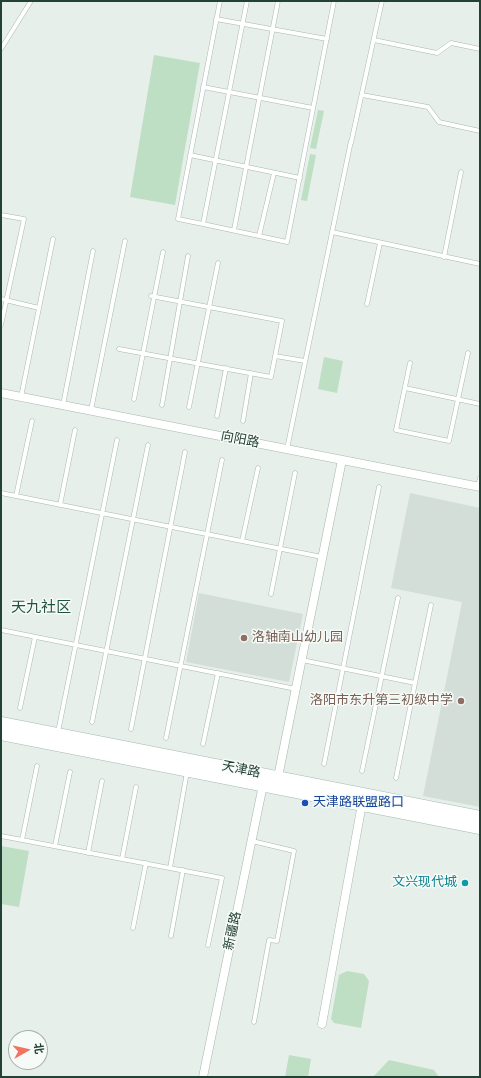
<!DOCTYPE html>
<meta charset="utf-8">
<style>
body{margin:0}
#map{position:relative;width:481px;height:1078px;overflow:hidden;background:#e6efea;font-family:"DM Sans","Noto Sans SC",sans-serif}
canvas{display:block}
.frame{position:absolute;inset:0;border:2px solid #244136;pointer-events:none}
.north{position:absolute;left:8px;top:1030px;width:40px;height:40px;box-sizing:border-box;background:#f6fbf8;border:1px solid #a2b1aa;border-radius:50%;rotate:82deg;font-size:11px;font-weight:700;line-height:16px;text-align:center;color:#244136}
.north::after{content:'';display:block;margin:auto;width:14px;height:18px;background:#f27460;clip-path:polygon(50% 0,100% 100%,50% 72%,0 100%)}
</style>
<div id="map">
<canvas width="481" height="1078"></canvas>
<div class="frame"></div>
<div class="north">北</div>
</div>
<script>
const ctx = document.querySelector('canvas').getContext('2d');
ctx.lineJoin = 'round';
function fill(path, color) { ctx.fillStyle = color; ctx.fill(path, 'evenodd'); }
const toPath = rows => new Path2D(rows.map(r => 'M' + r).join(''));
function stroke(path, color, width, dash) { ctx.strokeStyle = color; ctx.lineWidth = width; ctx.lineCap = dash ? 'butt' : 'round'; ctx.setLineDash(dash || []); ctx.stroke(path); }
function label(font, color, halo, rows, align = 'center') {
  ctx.font = font + ' "DM Sans","Noto Sans SC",sans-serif'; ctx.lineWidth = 3; ctx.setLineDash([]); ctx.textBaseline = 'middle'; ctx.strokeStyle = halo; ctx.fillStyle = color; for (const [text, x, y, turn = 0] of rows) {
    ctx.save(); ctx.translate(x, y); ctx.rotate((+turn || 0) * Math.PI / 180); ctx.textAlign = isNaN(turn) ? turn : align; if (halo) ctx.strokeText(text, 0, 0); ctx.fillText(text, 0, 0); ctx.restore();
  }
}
fill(toPath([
 [410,493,480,508,480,807,423,796,462,602,391,588],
 [199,593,303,614,289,682,186,662]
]), '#d4ded8');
fill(toPath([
 [154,55,200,63,175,205,130,197],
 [318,110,324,111,316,149,310,148],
 [310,154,316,155,307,201,301,200],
 [324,357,343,361,337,393,318,389],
 [1,846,29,851,19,907,1,904],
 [347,971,364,974,369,981,361,1028,334,1023,331,1019,339,975],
 [289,1055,311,1059,308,1077,285,1077],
 [389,1060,434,1070,439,1077,373,1077]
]), '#bfdfc4');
const lane = toPath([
 [247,1,203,224,287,242,334,1],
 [216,19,327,39],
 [374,40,437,53,451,43,480,49],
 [1,49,31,1],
 [203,87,313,108],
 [362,95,428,107,439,122,480,131],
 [351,143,382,1],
 [190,155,300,178],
 [1,215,24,219,1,325],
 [203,224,178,219,220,1],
 [234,230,278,1],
 [332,232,480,264],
 [259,236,274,173],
 [444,257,461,172],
 [1,299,39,308],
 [367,304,380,243],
 [119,349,271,377,282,321,151,296],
 [275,356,305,361],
 [410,363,396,430,449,441,468,353],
 [405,388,480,404],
 [21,397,53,239],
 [134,399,163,252],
 [63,405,93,251],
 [162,405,188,256],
 [189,407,218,263],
 [91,410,125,241],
 [217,416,226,368],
 [243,421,251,373],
 [287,449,351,141],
 [478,486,480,478],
 [1,493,322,557],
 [16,496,32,421],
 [60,505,75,430],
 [242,541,258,468],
 [271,594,295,473],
 [1,630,296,689],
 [302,660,415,683,431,605],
 [20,708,35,637],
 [92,722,148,445],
 [131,729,185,452],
 [58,732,117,440],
 [166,738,222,460],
 [203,744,218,673],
 [324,764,379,487],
 [362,771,398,598],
 [396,778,415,683],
 [1,836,222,878,208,945],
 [22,840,37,766],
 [252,841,294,851,277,941,269,940,254,1022],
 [55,846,70,772],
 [88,853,102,781],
 [122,859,136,787],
 [170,868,187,772],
 [133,928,146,863],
 [171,936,183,870]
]);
const street = toPath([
 [1,393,480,487],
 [277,782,342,460],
 [322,1024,362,804],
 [203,1077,263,785]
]);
const secondary = toPath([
 [1,723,480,817],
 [1,734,480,828]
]);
stroke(lane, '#a8b7b0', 5);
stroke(street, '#a8b7b0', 9);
stroke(secondary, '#a4bab0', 13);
stroke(lane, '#fff', 4);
stroke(street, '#fff', 8);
stroke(secondary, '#fff', 12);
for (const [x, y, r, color] of [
 [244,638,4,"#8d6e63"],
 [461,701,4,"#8d6e63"],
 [305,803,4,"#1a4fb4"],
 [465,883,4,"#0f9aa8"]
]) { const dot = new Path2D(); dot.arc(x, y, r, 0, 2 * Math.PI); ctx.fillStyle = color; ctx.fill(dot); stroke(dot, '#f6fbf8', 1.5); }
label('13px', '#244136', '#f6fbf8', [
 ["向阳路",240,440,11],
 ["天津路",241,770,11],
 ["新疆路",233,931,-78]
]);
label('13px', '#785e54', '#f6fbf8', [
 ["洛轴南山幼儿园",252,638],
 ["洛阳市东升第三初级中学",453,701,"right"]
], 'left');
label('13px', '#164399', '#f6fbf8', [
 ["天津路联盟路口",313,803]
], 'left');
label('13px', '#0d838f', '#f6fbf8', [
 ["文兴现代城",457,883]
], 'right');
label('15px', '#1f5441', '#f6fbf8', [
 ["天九社区",41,608]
]);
</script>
